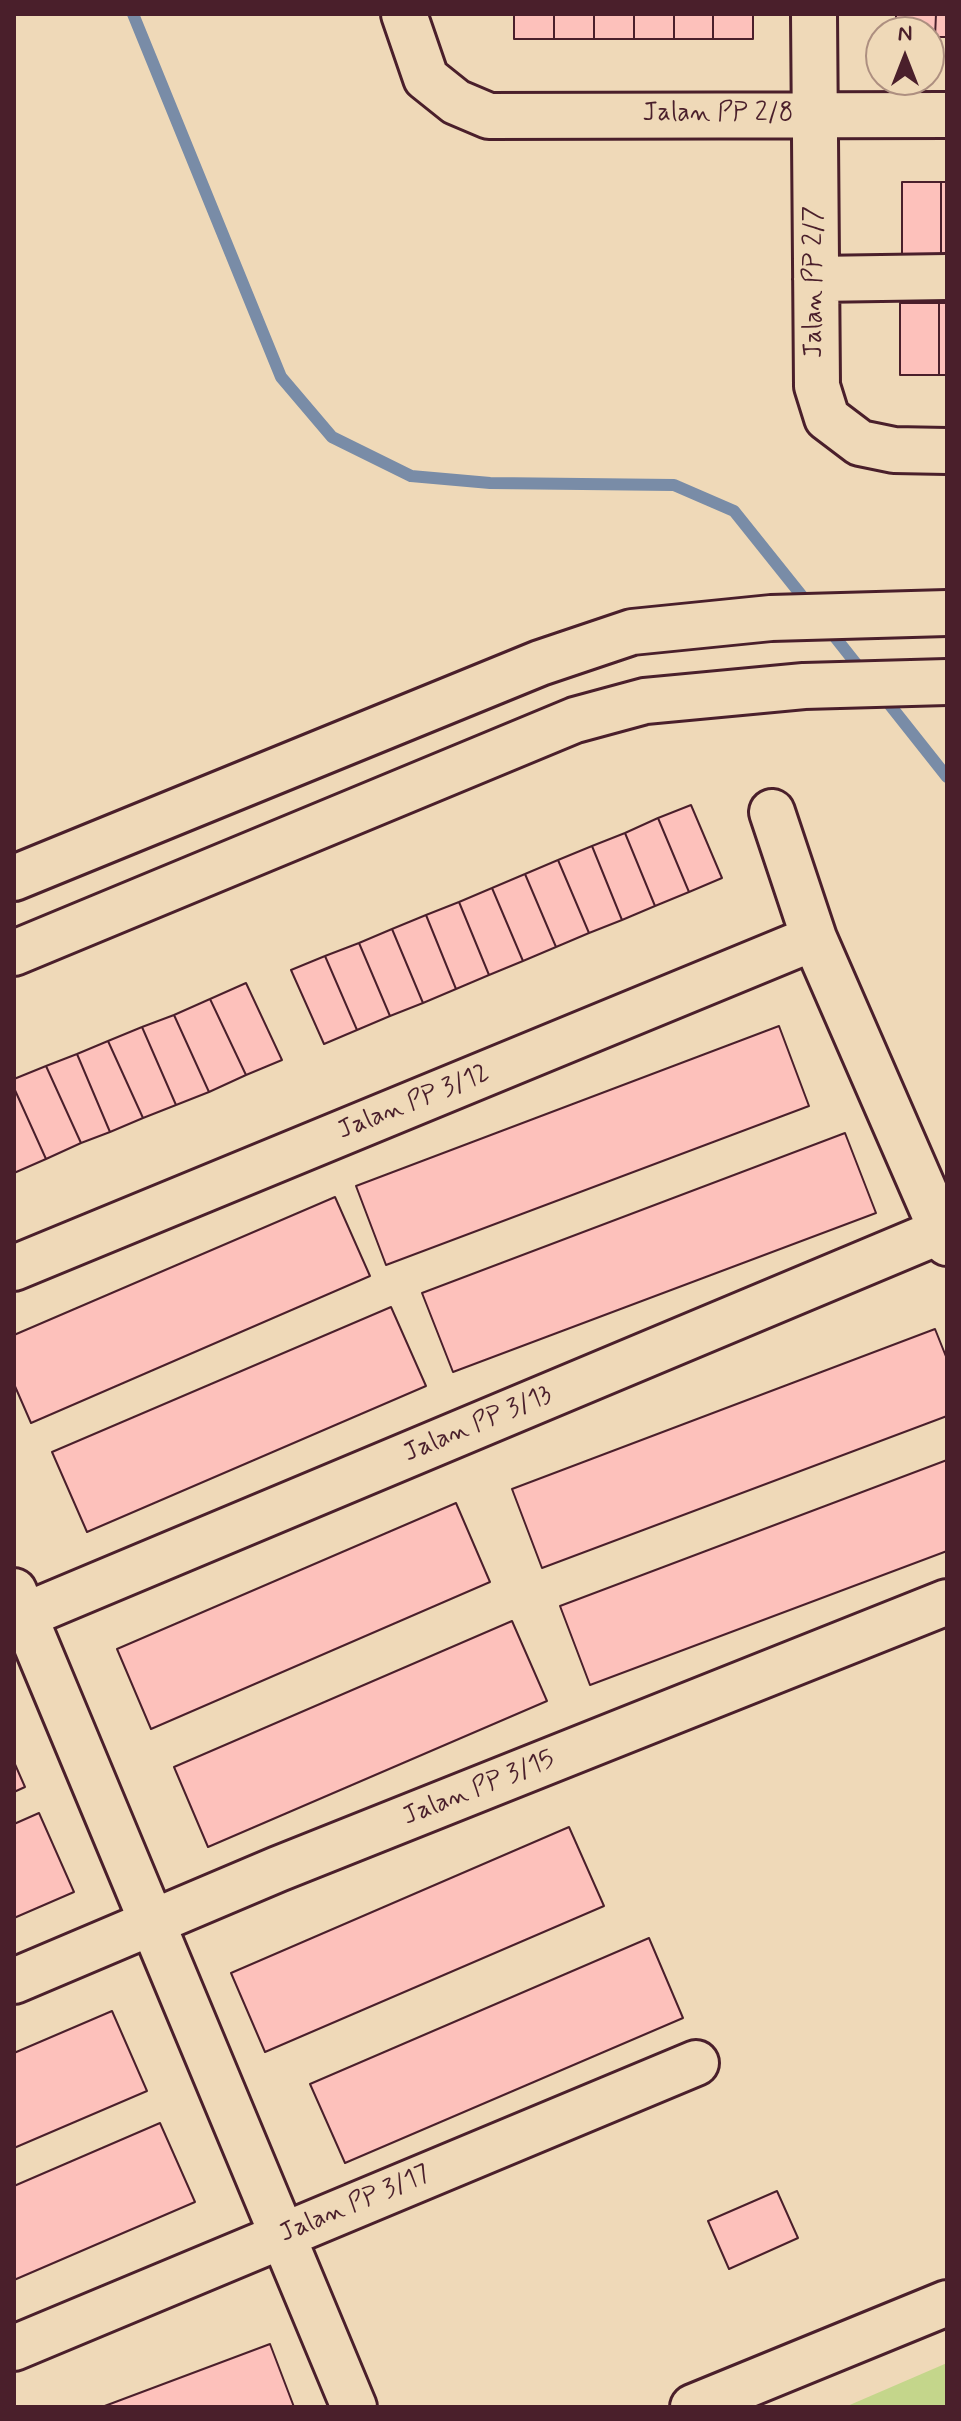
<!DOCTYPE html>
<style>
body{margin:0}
#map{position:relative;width:961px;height:2421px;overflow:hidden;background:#efd9b8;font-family:Mynerve,sans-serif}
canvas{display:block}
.frame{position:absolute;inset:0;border:16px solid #4a1f2b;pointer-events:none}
.north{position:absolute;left:865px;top:16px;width:80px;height:80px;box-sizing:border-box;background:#efd9b8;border:2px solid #ad8f80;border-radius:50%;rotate:0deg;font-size:22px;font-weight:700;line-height:32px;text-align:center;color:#4a1f2b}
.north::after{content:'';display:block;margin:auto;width:28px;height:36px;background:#4a1f2b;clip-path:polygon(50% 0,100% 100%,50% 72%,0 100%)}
</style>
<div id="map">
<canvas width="961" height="2421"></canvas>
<div class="frame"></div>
<div class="north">N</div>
</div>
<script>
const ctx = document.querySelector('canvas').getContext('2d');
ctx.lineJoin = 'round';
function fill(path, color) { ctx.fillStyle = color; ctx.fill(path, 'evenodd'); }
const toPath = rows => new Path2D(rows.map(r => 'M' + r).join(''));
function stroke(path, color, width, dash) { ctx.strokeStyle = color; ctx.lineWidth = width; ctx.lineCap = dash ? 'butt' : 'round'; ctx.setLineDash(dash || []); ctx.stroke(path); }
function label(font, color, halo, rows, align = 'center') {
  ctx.font = font + ' Mynerve,sans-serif'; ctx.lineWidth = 7; ctx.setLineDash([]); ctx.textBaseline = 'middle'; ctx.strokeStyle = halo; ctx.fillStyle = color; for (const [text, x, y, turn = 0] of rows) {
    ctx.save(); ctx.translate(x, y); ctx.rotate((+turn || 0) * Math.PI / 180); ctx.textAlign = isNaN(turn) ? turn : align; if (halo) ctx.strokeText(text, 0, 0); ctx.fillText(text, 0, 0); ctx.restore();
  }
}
fill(toPath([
 [947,2363,947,2407,845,2407]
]), '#c4d68b');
stroke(toPath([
 [133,14,281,377,332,437,411,476,490,483,674,485,734,511,810,606],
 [827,627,865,675],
 [882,695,947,777]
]), '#798ca7', 12);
const building = toPath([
 [514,14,554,14,554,39,514,39,514,14],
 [554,14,594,14,594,39,554,39,554,14],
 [594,14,634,14,634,39,594,39,594,14],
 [634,14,674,14,674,39,634,39,634,14],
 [674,14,713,14,713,39,674,39,674,14],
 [713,14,753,14,753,39,713,39,713,14],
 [896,14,936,14,935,37,929,37,929,32,896,32,896,14],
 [936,14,947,14,947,37,935,37,936,14],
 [902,182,941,182,941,261,902,261,902,182],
 [941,182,947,182,947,261,941,261,941,182],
 [900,303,939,303,939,375,900,375,900,303],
 [939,303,947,303,947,375,939,375,939,303],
 [691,805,722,878,689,892,658,818,691,805],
 [658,818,689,892,655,906,625,833,658,818],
 [625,833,655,906,622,920,592,846,625,833],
 [592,846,622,920,589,933,558,860,592,846],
 [558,860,589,933,556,947,525,874,558,860],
 [525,874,556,947,523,961,492,888,525,874],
 [492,888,523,961,489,975,459,902,492,888],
 [459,902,489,975,456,989,426,915,459,902],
 [426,915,456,989,423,1003,392,929,426,915],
 [392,929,423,1003,390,1016,359,943,392,929],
 [359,943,390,1016,357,1030,325,956,359,943],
 [325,956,357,1030,324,1044,291,970,325,956],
 [246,983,282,1060,246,1075,210,999,246,983],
 [210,999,246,1075,209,1092,174,1015,210,999],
 [174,1015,209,1092,176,1105,142,1027,174,1015],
 [779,1026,809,1106,386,1265,356,1186,779,1026],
 [142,1027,176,1105,143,1118,108,1041,142,1027],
 [108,1041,143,1118,110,1132,77,1054,108,1041],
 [77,1054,110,1132,81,1143,46,1066,77,1054],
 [46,1066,81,1143,46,1159,14,1088,14,1079,46,1066],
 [14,1088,46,1159,14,1173,14,1088],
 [845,1133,876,1213,453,1372,422,1293,845,1133],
 [335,1197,370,1276,31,1423,14,1384,14,1335,335,1197],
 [391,1307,426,1386,87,1532,52,1452,391,1307],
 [935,1329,947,1359,947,1416,542,1568,512,1489,935,1329],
 [947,1460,947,1551,590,1685,560,1606,947,1460],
 [456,1503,490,1582,151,1729,117,1649,456,1503],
 [512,1621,547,1701,208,1847,174,1767,512,1621],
 [14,1762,25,1787,14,1792,14,1762],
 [39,1813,74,1892,14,1918,14,1824,39,1813],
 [569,1827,604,1906,265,2052,231,1973,569,1827],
 [649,1938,683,2018,345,2163,310,2084,649,1938],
 [112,2011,147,2091,14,2148,14,2053,112,2011],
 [160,2123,195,2202,14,2280,14,2186,160,2123],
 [777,2191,798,2238,729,2269,708,2221,777,2191],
 [270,2344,294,2407,102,2407,270,2344]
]);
fill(building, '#fdc1bb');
stroke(building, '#4a1f2b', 2);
const minor = toPath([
 [404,14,426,78,456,102,489,116,947,115],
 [814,14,817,386,827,418,860,443,894,450,947,451],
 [816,279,947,277],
 [772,812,814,938,947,1243],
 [14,1268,814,938],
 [14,1591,354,2407],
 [14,1620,941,1231],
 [14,1981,278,1869,947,1602],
 [14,2348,696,2063],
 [693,2407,947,2303]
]);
const major = toPath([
 [14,878,540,663,632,632,771,618,947,613],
 [14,953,575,720,645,701,804,686,947,682]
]);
stroke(minor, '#4a1f2b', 50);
stroke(major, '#4a1f2b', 50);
stroke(minor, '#efd9b8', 44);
stroke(major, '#efd9b8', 44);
label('26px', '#4a1f2b', '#efd9b8', [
 ["Jalan PP 2/8",718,115],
 ["Jalan PP 2/7",816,282,-90],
 ["Jalan PP 3/12",414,1103,-22],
 ["Jalan PP 3/13",478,1425,-23],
 ["Jalan PP 3/15",479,1789,-22],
 ["Jalan PP 3/17",355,2205,-23]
]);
</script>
